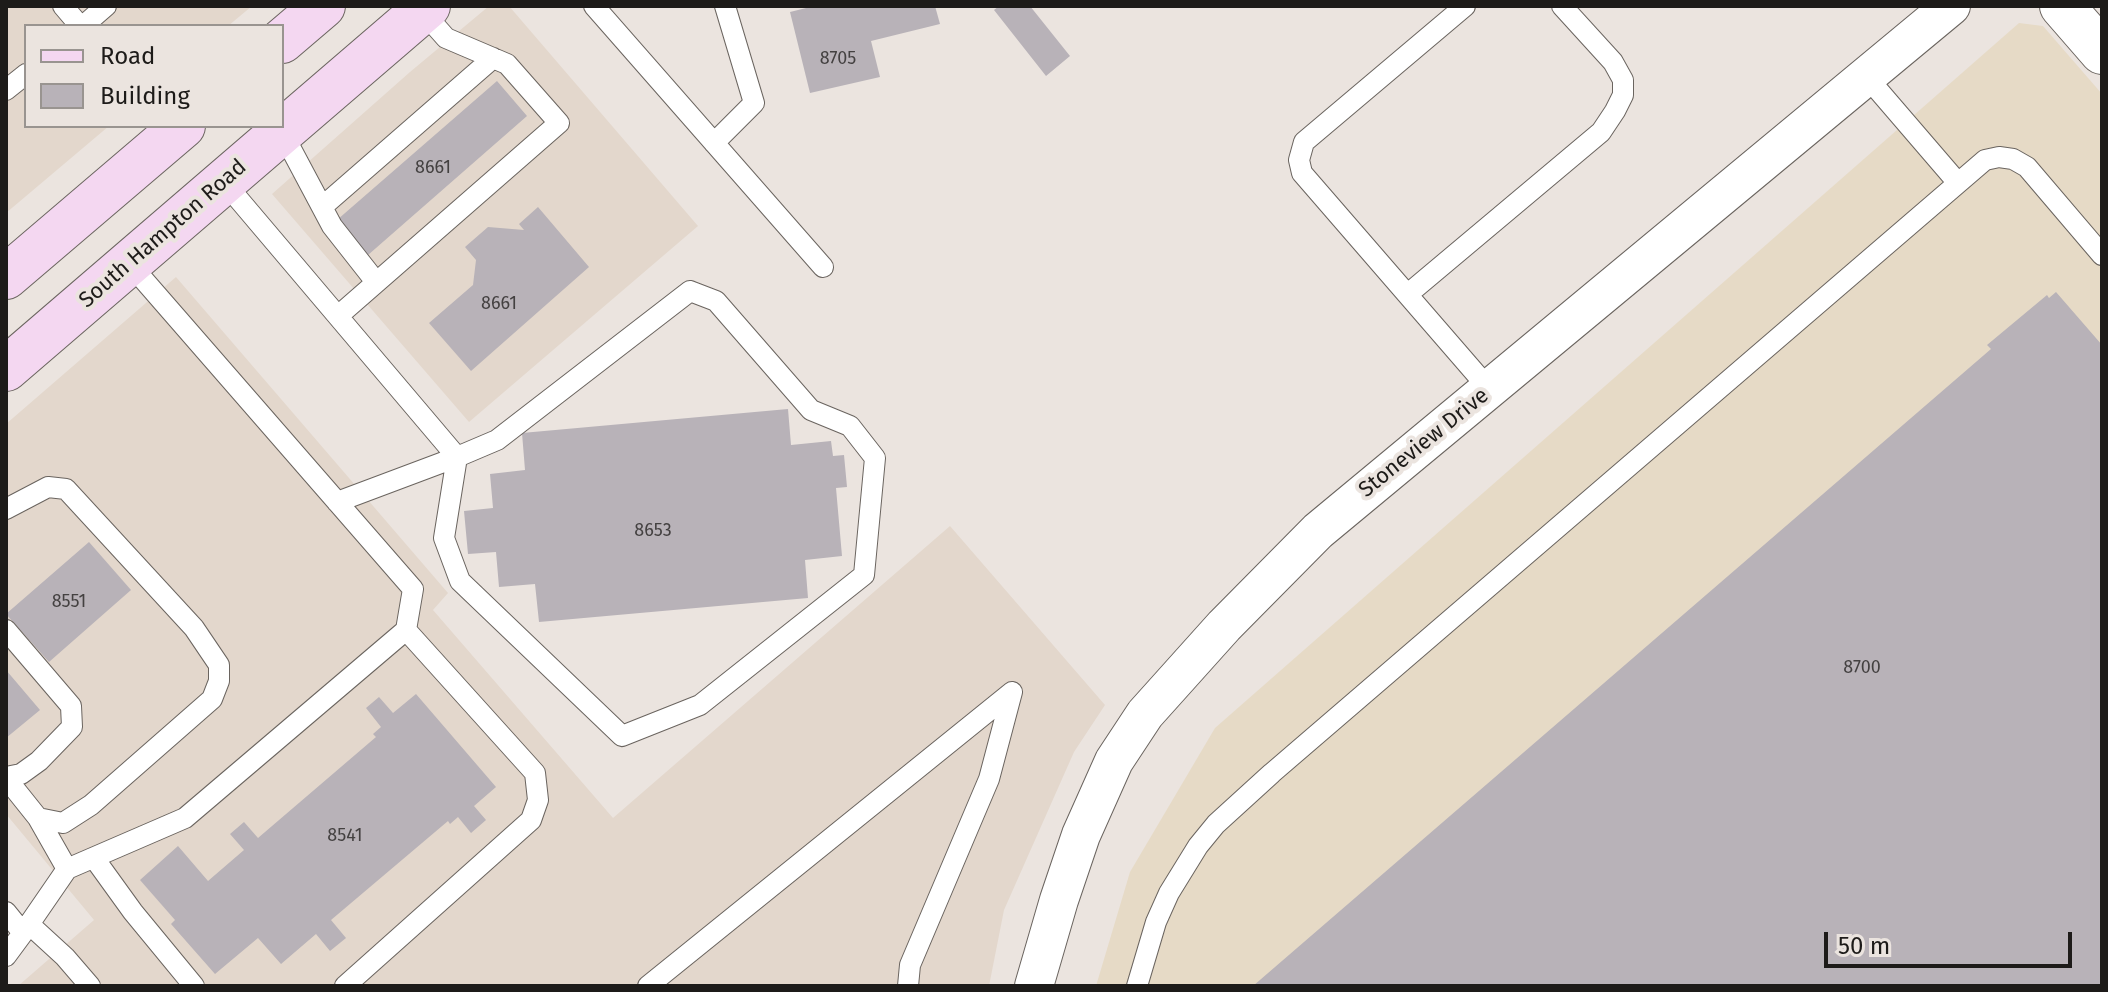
<!DOCTYPE html>
<style>
body{margin:0}
#map{position:relative;width:2108px;height:992px;overflow:hidden;background:#ebe4df;font-family:"Fira Sans",sans-serif}
canvas{display:block}
.frame{position:absolute;inset:0;border:8px solid #1d1b19;pointer-events:none}
.legend{position:absolute;left:24px;top:24px;width:260px;height:104px;box-sizing:border-box;background:#ebe4df;border:2px solid #999490;margin:0;padding:10px 14px;list-style:none;font-size:24px;color:#1d1b19}
.legend li{display:flex;align-items:center;gap:16px;height:40px}
.legend b{width:40px;border:2px solid #999490}
.scale{position:absolute;left:1824px;top:932px;width:248px;height:36px;box-sizing:border-box;border:4px solid #1d1b19;border-top:0;padding-left:10px;font-size:24px;line-height:28px;white-space:nowrap;color:#1d1b19;-webkit-text-stroke:6px #ebe4df;paint-order:stroke}
</style>
<div id="map">
<canvas width="2108" height="992"></canvas>
<div class="frame"></div>
<ul class="legend">
<li><b style="height:10px;background:#f4d7f1"></b>Road</li>
<li><b style="height:22px;background:#b8b2b8"></b>Building</li>
</ul>
<div class="scale">50 m</div>
</div>
<script>
const ctx = document.querySelector('canvas').getContext('2d');
ctx.lineJoin = 'round';
function fill(path, color) { ctx.fillStyle = color; ctx.fill(path, 'evenodd'); }
const toPath = rows => new Path2D(rows.map(r => 'M' + r).join(''));
function stroke(path, color, width, dash) { ctx.strokeStyle = color; ctx.lineWidth = width; ctx.lineCap = dash ? 'butt' : 'round'; ctx.setLineDash(dash || []); ctx.stroke(path); }
function label(font, color, halo, rows, align = 'center') {
  ctx.font = font + ' "Fira Sans",sans-serif'; ctx.lineWidth = 8; ctx.setLineDash([]); ctx.textBaseline = 'middle'; ctx.strokeStyle = halo; ctx.fillStyle = color; for (const [text, x, y, turn = 0] of rows) {
    ctx.save(); ctx.translate(x, y); ctx.rotate((+turn || 0) * Math.PI / 180); ctx.textAlign = isNaN(turn) ? turn : align; if (halo) ctx.strokeText(text, 0, 0); ctx.fillText(text, 0, 0); ctx.restore();
  }
}
fill(toPath([
 [6,6,252,6,228,26,26,26,26,126,109,126,6,213],
 [489,6,509,6,698,226,469,422,272,194,410,72],
 [176,277,448,593,433,610,613,818,950,526,1105,705,1074,752,1004,910,989,986,18,986,94,920,6,814,6,424]
]), '#e3d7cc');
fill(toPath([
 [2019,23,2043,26,2102,94,2102,986,1096,986,1130,872,1215,728]
]), '#e6dac6');
fill(toPath([
 [814,6,935,6,940,24,871,41,880,77,810,93,790,12],
 [999,6,1030,6,1070,56,1046,76,994,10],
 [497,81,527,116,368,255,337,220],
 [538,207,589,267,471,371,429,323,473,285,476,260,465,247,488,227,524,230,519,224],
 [2056,292,2102,345,2102,986,1253,986,1991,349,1987,345,2047,295,2049,298],
 [788,409,791,445,831,441,833,456,844,455,847,487,836,488,842,556,805,560,808,598,539,622,535,584,499,587,496,552,468,554,464,511,493,508,490,474,525,470,522,433],
 [89,542,131,590,49,662,6,614],
 [6,670,40,710,6,738],
 [416,694,496,787,474,806,486,820,471,833,458,817,450,824,448,821,331,920,346,938,330,951,316,934,281,964,258,938,215,974,171,924,175,920,140,880,178,846,208,881,244,850,230,834,244,822,258,838,376,737,373,734,381,727,366,708,379,697,393,713]
]), '#b8b2b8');
const service = toPath([
 [63,6,80,26],
 [594,6,823,267],
 [1465,6,1304,142,1299,160,1302,173,1490,390],
 [83,26,106,6],
 [1866,76,1958,183],
 [6,90,26,74],
 [282,132,332,226,376,282],
 [714,143,754,103,725,6],
 [224,182,457,457,337,502],
 [322,207,493,58],
 [690,291,716,301,811,410,850,426,875,458,864,575,700,705,622,736,460,581,444,538,457,457,497,440,690,291],
 [1408,294,1601,132,1615,111,1623,95,1623,80,1613,62,1562,6],
 [338,316,559,123,507,64,446,38,422,11],
 [6,509,48,487,66,489,194,628,219,665,219,681,212,699,91,805,63,823,38,818,6,778],
 [6,630,71,706,72,727,39,761,21,774,6,777],
 [38,818,67,869],
 [94,858,133,912,194,986],
 [6,912,23,933,67,869,185,818,406,630,413,589,129,263],
 [29,924,65,957,90,986],
 [6,956,23,933],
 [345,986,531,820,538,800,535,773,406,630],
 [648,986,1012,692,989,779,910,965,908,986],
 [1137,986,1156,922,1169,893,1198,846,1216,824,1272,773,1985,160,1999,157,2013,159,2027,167,2102,255]
]);
const minor = toPath([
 [1034,986,1059,900,1081,835,1114,761,1145,714,1224,626,1318,531,1951,6]
]);
const tertiary = toPath([
 [2062,6,2102,52]
]);
const secondary = toPath([
 [282,41,323,6],
 [6,277,183,126],
 [6,369,428,6]
]);
stroke(service, '#6a645f', 22);
stroke(minor, '#6a645f', 40);
stroke(tertiary, '#6a645f', 46);
stroke(secondary, '#6a645f', 46);
stroke(service, '#fff', 20);
stroke(minor, '#fff', 38);
stroke(tertiary, '#fff', 44);
stroke(secondary, '#f4d7f1', 44);
label('18px', '#444141', null, [
 ["8705",838,59],
 ["8661",433,168],
 ["8661",499,304],
 ["8653",653,531],
 ["8551",69,602],
 ["8700",1862,668],
 ["8541",345,836]
]);
label('22px', '#1d1b19', '#ebe4df', [
 ["South Hampton Road",163,234,-41],
 ["Stoneview Drive",1424,443,-39]
]);
</script>
